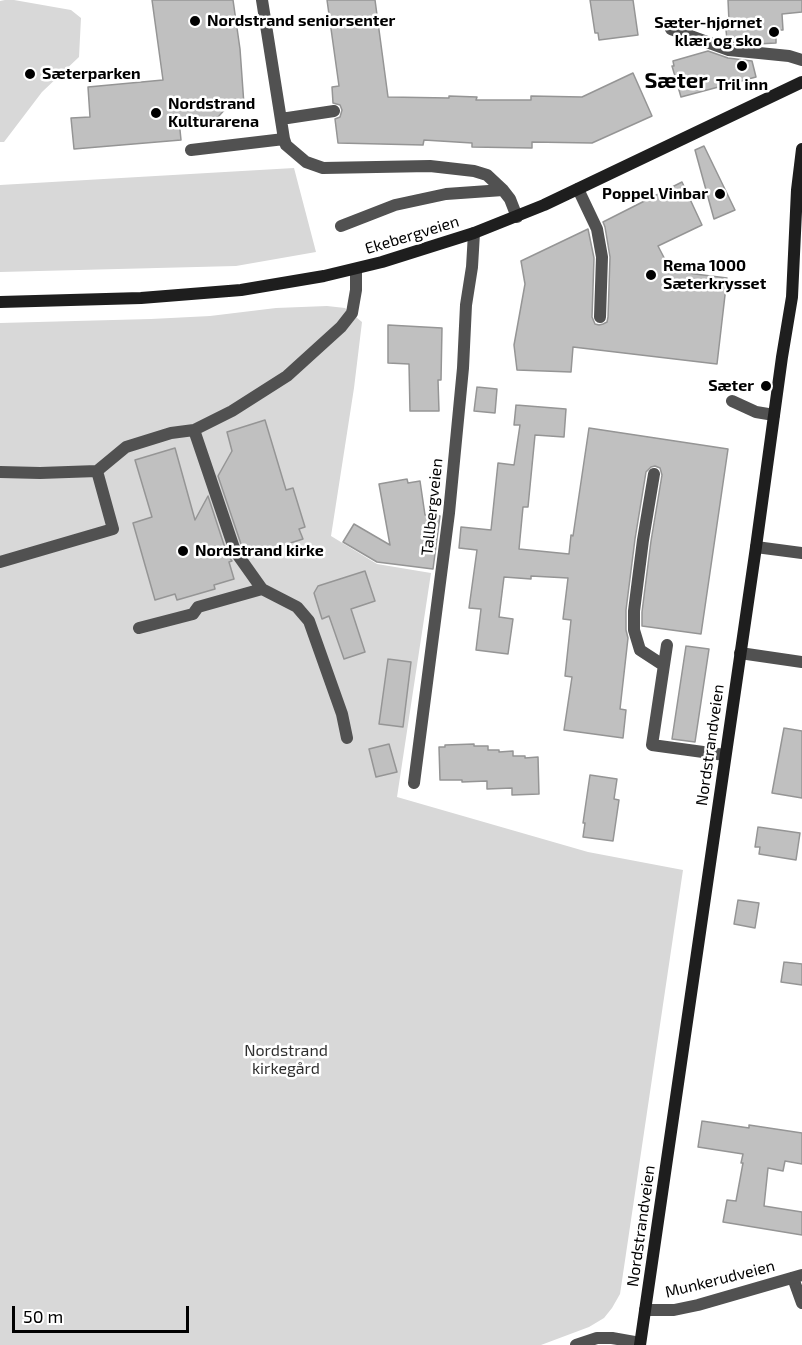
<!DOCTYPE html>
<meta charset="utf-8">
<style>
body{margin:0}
#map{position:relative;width:802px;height:1345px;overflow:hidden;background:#fff;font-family:"Exo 2",sans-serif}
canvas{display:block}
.scale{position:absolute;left:12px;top:1306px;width:177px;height:27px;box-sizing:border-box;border:3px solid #000;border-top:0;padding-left:8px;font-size:18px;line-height:21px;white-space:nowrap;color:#000;-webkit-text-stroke:4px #fff;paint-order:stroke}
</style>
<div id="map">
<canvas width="802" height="1345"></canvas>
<div class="scale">50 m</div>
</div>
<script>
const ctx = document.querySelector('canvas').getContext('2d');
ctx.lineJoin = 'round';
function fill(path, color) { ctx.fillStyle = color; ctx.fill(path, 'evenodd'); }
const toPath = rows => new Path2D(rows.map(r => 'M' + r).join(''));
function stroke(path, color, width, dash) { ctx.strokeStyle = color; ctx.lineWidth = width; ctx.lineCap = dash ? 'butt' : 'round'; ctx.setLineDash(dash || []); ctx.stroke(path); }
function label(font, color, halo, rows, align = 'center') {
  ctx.font = font + ' "Exo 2",sans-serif'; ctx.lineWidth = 5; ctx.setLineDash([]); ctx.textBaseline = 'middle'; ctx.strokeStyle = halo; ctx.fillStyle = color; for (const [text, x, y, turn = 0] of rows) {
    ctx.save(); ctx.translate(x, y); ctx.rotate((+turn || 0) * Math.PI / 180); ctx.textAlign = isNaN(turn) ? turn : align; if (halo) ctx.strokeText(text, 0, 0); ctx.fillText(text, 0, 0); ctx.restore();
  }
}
fill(toPath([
 [5,0,14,0,71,10,81,18,79,57,42,92,4,142,0,142,0,1],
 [294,168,316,252,236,266,0,272,0,185],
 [327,306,345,308,362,322,354,388,331,536,377,564,431,573,397,797,588,852,683,870,620,1294,612,1308,604,1318,589,1327,541,1345,0,1345,0,323,151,319,210,316,276,308]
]), '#d8d8d8');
const building = toPath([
 [152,0,233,0,240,49,244,105,228,106,218,117,179,120,181,140,74,149,71,118,90,117,88,87,163,80,152,0],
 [327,0,375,0,388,97,449,98,449,96,477,97,476,100,531,100,531,96,582,97,633,73,652,116,592,143,532,142,532,148,472,147,472,143,424,140,423,145,338,143,335,119,340,117,342,110,340,105,333,103,332,87,339,86,327,0],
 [590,0,633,0,638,35,599,40,598,33,595,33,590,0],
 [728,0,802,0,802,12,782,14,783,30,776,30,776,43,757,44,731,42,727,40,726,30,751,19,729,22,728,0],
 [708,51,728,58,752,61,756,77,681,97,672,66,674,66,673,61,708,51],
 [704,146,735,210,714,219,695,150,704,146],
 [682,182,702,225,658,246,671,271,727,278,717,364,573,347,571,372,517,370,514,345,525,284,521,261,588,229,594,258,592,317,595,324,599,325,603,324,607,322,608,317,610,257,605,227,603,222,682,182],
 [388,325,442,328,441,380,438,380,439,411,410,411,409,364,388,363,388,325],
 [477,387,497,389,495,413,474,411,477,387],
 [516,405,566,409,564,437,535,435,528,507,523,507,519,549,569,554,571,535,573,536,589,428,728,449,701,634,642,626,642,612,651,541,662,475,660,468,655,466,651,467,646,472,635,539,626,610,626,630,628,638,620,709,626,710,623,738,564,730,572,677,565,676,571,620,563,619,568,578,531,576,531,579,504,577,499,617,513,619,508,654,476,650,481,609,469,608,477,550,459,548,461,527,491,530,498,463,514,465,520,425,514,425,516,405],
 [265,420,286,490,293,488,305,527,299,529,303,539,249,556,242,547,218,476,232,451,227,432,265,420],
 [175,448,195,520,208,496,227,554,232,561,229,562,234,579,214,585,215,589,177,600,175,594,155,600,133,523,152,517,135,460,175,448],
 [407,479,408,483,420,481,425,515,440,516,433,569,377,562,343,542,354,524,390,545,379,484,407,479],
 [365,571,375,601,351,609,365,652,344,659,329,616,322,619,314,593,318,586,365,571],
 [686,646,709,649,695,742,672,739,686,646],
 [388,659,411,662,403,727,379,724,388,659],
 [784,728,802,731,802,798,772,793,784,728],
 [389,744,397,772,376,777,369,749,389,744],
 [474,744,474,746,488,746,488,750,499,750,499,752,513,751,513,756,525,756,525,758,538,757,539,794,512,795,512,788,487,789,487,781,462,782,462,780,440,780,439,747,445,747,445,745,474,744],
 [590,775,617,779,614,799,619,800,613,841,583,837,585,823,583,823,590,775],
 [758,827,800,833,796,860,759,854,760,847,755,847,758,827],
 [738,900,759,903,755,928,734,924,738,900],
 [784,962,802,964,802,985,781,982,784,962],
 [702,1121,749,1128,749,1125,802,1133,802,1164,785,1161,783,1171,768,1168,764,1206,802,1212,802,1235,723,1222,727,1200,736,1201,743,1163,741,1163,743,1154,698,1147,702,1121]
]);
fill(building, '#c0c0c0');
stroke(building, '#959595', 1.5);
stroke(toPath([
 [262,0,284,139,286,145,306,162,323,168,430,166,474,171,487,175,503,190,510,199,517,217],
 [671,29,729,50,789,56,802,60],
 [281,119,334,111],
 [191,150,284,139],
 [578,189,597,229,602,257,600,317],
 [341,226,395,205,446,194,503,190],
 [732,401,756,412,774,415],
 [194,430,235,551,262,589,297,607,309,621,342,714,347,738],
 [0,472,40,473,97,471,126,447,171,433,194,430,232,411,287,376,341,327,352,313,356,290,356,269],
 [654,474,643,540,634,611,634,630,640,650,663,665],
 [756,547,802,553],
 [0,562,113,529,97,471],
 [139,628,193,614,198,607,262,589],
 [667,645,652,745,725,755],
 [414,783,449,513,463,368,466,305,472,267,474,233],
 [793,1278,802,1303]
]), '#515151', 12);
stroke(toPath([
 [740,653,802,662],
 [645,1310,674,1310,698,1305,802,1275],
 [576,1345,597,1338,612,1338,640,1343]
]), '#515151', 12);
stroke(toPath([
 [0,302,141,298,241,290,324,276,382,262,474,233,544,205,802,82],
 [640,1345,756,547,782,357,792,297,797,190,802,149]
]), '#1e1e1e', 12);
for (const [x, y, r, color] of [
 [195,21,6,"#000"],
 [774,32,6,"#000"],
 [742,66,6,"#000"],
 [30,74,6,"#000"],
 [156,113,6,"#000"],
 [720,194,6,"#000"],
 [651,275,6,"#000"],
 [766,386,6,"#000"],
 [183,551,6,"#000"]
]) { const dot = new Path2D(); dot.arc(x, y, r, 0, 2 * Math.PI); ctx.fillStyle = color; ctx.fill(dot); stroke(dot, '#fff', 2); }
label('bold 16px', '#000', '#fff', [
 ["Nordstrand seniorsenter",207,21],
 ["Sæter-hjørnet",762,23,"right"],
 ["klær og sko",762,41,"right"],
 ["Sæterparken",42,74],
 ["Tril inn",742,85,"center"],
 ["Nordstrand",168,104],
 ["Kulturarena",168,122],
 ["Poppel Vinbar",708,194,"right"],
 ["Rema 1000",663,266],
 ["Sæterkrysset",663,284],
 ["Sæter",754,386,"right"],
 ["Nordstrand kirke",195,551]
], 'left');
label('16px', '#000', '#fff', [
 ["Ekebergveien",412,235,-17],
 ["Tallbergveien",432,507,-84],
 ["Nordstrandveien",710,745,-82],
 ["Nordstrandveien",641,1226,-82],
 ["Munkerudveien",720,1279,-14]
]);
label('16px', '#2f2f2f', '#fff', [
 ["Nordstrand",286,1051],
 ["kirkegård",286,1069]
]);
label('bold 22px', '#000', '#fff', [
 ["Sæter",676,81]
]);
</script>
